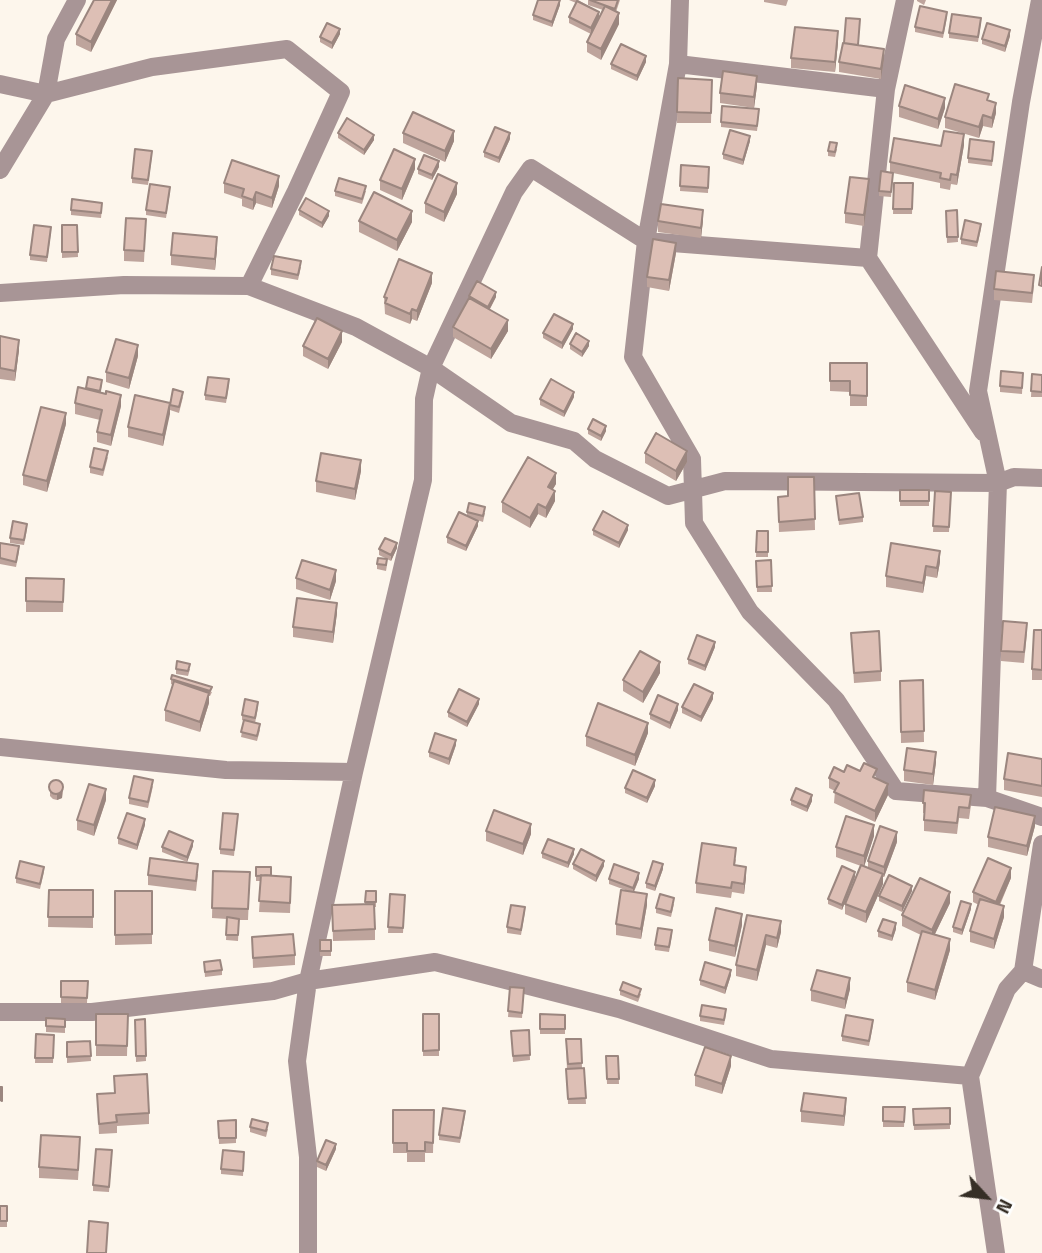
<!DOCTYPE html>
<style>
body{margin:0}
#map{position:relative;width:1042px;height:1253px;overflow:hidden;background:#fdf6ec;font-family:"Titillium Web",sans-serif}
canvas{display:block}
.north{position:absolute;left:951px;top:1162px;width:70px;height:70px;-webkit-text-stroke:5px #fff;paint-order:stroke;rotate:117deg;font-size:19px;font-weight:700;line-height:28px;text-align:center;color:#362f26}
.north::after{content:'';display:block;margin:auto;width:24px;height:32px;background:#362f26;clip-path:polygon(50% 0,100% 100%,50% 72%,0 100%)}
</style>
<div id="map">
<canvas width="1042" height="1253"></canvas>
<div class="north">N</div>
</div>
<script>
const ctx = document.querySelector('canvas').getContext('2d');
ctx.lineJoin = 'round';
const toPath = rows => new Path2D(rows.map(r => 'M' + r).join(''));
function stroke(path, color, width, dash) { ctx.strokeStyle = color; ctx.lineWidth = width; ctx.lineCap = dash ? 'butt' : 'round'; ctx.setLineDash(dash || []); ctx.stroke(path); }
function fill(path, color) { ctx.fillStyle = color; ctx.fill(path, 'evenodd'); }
stroke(toPath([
 [680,0,678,64,646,241,633,357,692,459,694,523,750,612,836,700,896,791,987,798,1042,817],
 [905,0,886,89,868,258,983,432],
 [678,64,886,89],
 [0,84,46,94,152,67,287,49,341,92,296,191,249,286],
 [0,170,46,94,56,39,77,0],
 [0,293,124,285,249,286,356,327,431,368,511,423,574,441,595,459,668,496,725,481,998,483,1014,477,1042,478],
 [0,747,226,770,354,772],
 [987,798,998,483,978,391,1021,102,1040,0],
 [1023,971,1042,979],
 [0,1012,92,1012,273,991,308,981,435,962,619,1009,771,1059,970,1076],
 [308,1253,308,1157,297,1061,308,981,354,772,423,480,424,399,431,368,514,192,531,168,646,241,868,258],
 [996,1253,970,1076,1007,989,1023,971,1042,844]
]), '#a89596', 18);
fill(toPath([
 [94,0,117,0,91,52,76,45,76,34],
 [569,0,578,0,599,12,591,34,569,23,569,17,576,3],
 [588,0,620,0,616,12,619,24,601,60,587,52,587,42,603,10,588,5],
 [764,0,788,0,786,6,764,2],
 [917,0,926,0,924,5,917,1],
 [560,5,552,27,533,20,533,15],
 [947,17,943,38,915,32,915,27],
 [981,23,978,42,949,38,949,33],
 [340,34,332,49,320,42,320,37],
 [1010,36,1005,52,982,44,982,39],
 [838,42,835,72,791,68,791,58],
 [858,45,884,59,881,79,839,72,839,62],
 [646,62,637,81,611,69,611,64],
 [678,78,712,80,711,123,677,123],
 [757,86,754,108,720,103,720,93],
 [899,106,945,108,938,129,899,117],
 [996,113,992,128,983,126,979,138,945,128,945,117],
 [759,114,757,131,721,127,721,122],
 [338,133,374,140,364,155,338,138],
 [403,133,454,141,445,162,403,143],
 [510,139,499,163,484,157,484,152],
 [750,141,743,165,723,159,723,154],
 [964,145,957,185,951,184,950,190,940,188,940,183,893,173,891,197,879,196,879,191,890,172,890,162,941,146],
 [994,148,992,166,968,163,968,158],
 [837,149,835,157,828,156,828,151],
 [152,156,148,185,132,183,132,178],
 [681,165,709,167,708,193,680,191],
 [439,167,432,180,418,174,418,169],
 [415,169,402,200,380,190,380,180],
 [224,183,279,186,272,208,256,203,253,210,242,206,242,199,224,193],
 [894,183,913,183,912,214,893,214],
 [869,190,864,226,845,223,845,213],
 [335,191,366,191,362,204,335,196],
 [170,192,166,218,146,215,146,210],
 [457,194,444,222,425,213,425,203],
 [102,208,101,218,71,215,71,210],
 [299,210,329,216,322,228,299,215],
 [957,210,958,242,947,243,946,211],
 [146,219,144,262,124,261,124,250],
 [703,220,701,238,658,232,658,221],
 [359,221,412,222,397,251,359,232],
 [62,225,77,225,78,257,62,258],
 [981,229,977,247,961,244,961,239],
 [51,232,47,262,30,260,30,255],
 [217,248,215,270,171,265,171,255],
 [676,253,669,291,647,287,647,277],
 [301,267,298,280,271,275,271,269],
 [432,283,417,321,412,319,410,324,385,314,384,297],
 [1034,285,1032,303,994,300,994,289],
 [469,296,496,297,490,309,508,331,491,359,453,337,453,327,469,299],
 [573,329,562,349,543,338,543,333],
 [0,336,19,350,15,381,0,379],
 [342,342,328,369,303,356,303,346],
 [570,344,589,346,582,357,570,349],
 [138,356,129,389,106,382,106,372],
 [830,363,867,363,867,406,850,406,850,392,830,391],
 [1023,373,1022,394,1000,392,1000,386],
 [1032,374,1042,375,1042,397,1031,397],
 [102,385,100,393,121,406,111,446,97,442,97,432,100,420,75,414,75,403,86,389],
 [229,385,226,403,205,400,205,395],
 [183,397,179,413,170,410,163,446,128,437,128,427,170,403],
 [574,397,564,417,540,405,540,399],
 [66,424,47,492,23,485,23,475],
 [588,429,606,431,601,441,588,434],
 [645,453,687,462,676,481,645,463],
 [108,457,103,476,90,473,90,467],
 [361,471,355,500,316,492,316,481],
 [814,477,815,530,779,532,778,497,788,496],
 [556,484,553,489,555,501,546,518,538,514,530,528,502,512,502,502],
 [900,490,929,490,929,506,900,506],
 [935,491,951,492,949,532,933,532],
 [836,496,863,517,863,522,839,525],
 [467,512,485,513,483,522,474,519,478,526,466,551,447,543,447,537,467,516],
 [27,529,24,545,10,543,10,538],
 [593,530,628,530,619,548,593,535],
 [757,531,768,531,768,557,756,557],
 [0,543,19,552,16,567,0,564],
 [397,548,391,561,379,555,379,549],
 [771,560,772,592,757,592,756,561],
 [940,562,937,578,926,576,923,593,886,587,886,576],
 [377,564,387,565,386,571,377,569],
 [296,578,336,581,330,600,296,589],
 [64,579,63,612,26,612,26,601],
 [337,613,333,643,293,637,293,627],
 [1042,630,1042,680,1032,680,1032,669],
 [851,633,881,671,881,681,854,683],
 [1027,633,1024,663,1001,661,1001,651],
 [715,647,705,671,688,664,688,659],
 [176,669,190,669,188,676,176,674],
 [660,673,643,703,623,691,623,680],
 [171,679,212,692,210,696,209,696,209,703,200,732,165,721,165,710,173,685,171,684],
 [923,680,924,742,901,743,900,681],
 [713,699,701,722,682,713,682,707],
 [479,704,467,727,448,717,448,712],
 [258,708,255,723,260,730,257,741,241,737,244,721,242,720,242,715],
 [678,710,670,729,650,719,650,714],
 [648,733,635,766,586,746,586,736],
 [456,745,449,765,429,757,429,752],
 [1042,759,1042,797,1004,790,1004,779],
 [936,762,933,785,904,781,904,770],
 [844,772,877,779,888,795,875,822,834,803,835,791,829,788,829,778],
 [50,786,63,790,62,798,57,800,53,799,50,796],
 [153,786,148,808,129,804,129,798],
 [655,786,647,803,625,793,625,788],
 [106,800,94,836,77,830,77,820],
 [791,800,812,801,807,812,791,805],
 [923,803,971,805,969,819,959,818,957,834,924,831,924,813,923,813],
 [238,814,234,856,220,854,220,849],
 [145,825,137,850,118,844,118,838],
 [1035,826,1027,856,988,847,988,837],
 [486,831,531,834,523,855,486,841],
 [874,836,864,866,868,868,868,861,897,842,884,877,883,877,883,884,866,923,845,914,845,904,861,866,836,857,836,847],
 [193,846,187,862,162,852,162,847],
 [542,853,574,854,568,868,542,858],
 [736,859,735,865,746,877,744,894,732,892,731,898,696,893,696,883],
 [573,864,604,866,596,882,573,869],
 [256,867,291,887,290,913,259,912,261,881,256,881],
 [663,869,655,891,646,888,646,883],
 [213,871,250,872,248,920,239,920,238,941,226,940,227,919,212,918],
 [44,872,40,889,16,883,16,878],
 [198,874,196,891,148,885,148,875],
 [855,877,842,910,828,904,828,899],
 [1011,878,1000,905,1004,917,994,949,970,942,970,931,979,905,973,902,973,892],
 [609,879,639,879,634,892,647,905,641,939,616,935,616,924,628,891,609,884],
 [49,890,93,890,93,928,48,927],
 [115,891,152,891,152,944,115,945],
 [366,891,376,891,376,907,375,907,375,940,333,941,332,905,365,904],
 [912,891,902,912,879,901,879,896],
 [390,894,405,895,403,933,388,933],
 [950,903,935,934,950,950,935,1000,907,992,907,982,921,935,902,926,902,915],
 [674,904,671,917,656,913,656,908],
 [971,909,962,935,953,932,953,927],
 [525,912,521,935,507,933,507,927],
 [747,915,781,932,777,948,766,945,757,981,736,976,736,965],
 [742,925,735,957,709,951,709,940],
 [896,929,892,941,878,937,878,931],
 [672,935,669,952,655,950,655,945],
 [252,937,295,955,295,965,253,968],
 [320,940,331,940,331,956,320,956],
 [204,962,222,970,222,975,205,977],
 [731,975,725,994,700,985,700,980],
 [61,981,88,981,87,1003,61,1003],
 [510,987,524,988,522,1018,508,1017],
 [850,989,845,1009,811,1001,811,990],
 [620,990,641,994,638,1002,620,995],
 [96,1014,128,1014,127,1056,96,1056],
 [423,1014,439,1014,439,1056,423,1056],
 [540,1014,565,1015,565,1034,540,1034],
 [726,1014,724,1025,700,1021,700,1016],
 [46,1018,65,1019,65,1033,46,1032],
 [145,1019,146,1061,136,1062,135,1020],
 [873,1025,869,1046,842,1041,842,1036],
 [529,1030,530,1060,513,1062,511,1031],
 [36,1034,54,1035,53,1063,35,1063],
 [566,1039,581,1039,582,1068,584,1068,586,1104,568,1104],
 [90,1041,91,1061,67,1063,67,1042],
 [606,1056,618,1056,619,1084,607,1084],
 [731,1066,722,1094,695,1086,695,1075],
 [97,1094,149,1113,149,1124,117,1126,117,1133,99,1134],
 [883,1107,905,1107,904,1127,883,1127],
 [846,1108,844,1126,801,1122,801,1111],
 [950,1108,950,1129,914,1130,913,1109],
 [393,1110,434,1110,433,1153,425,1153,425,1162,407,1162,407,1153,393,1153],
 [465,1116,460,1143,439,1140,439,1135],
 [236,1120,236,1143,219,1144,218,1121],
 [250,1127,268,1129,266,1137,250,1132],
 [80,1148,78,1180,39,1178,39,1167],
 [336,1149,326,1171,317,1167,317,1161],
 [244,1152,243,1176,221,1174,221,1169],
 [112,1155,109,1192,93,1191,93,1185],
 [0,1206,7,1206,7,1227,0,1227]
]), '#bea49c');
fill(toPath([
 [112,0,117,0,91,52,91,42],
 [560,0,560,5,552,27,552,22],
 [599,12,599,17,591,34,591,28],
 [619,13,619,24,601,60,601,49],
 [340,29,340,34,332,49,332,43],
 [1010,30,1010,36,1005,52,1005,46],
 [838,31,838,42,835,72,835,62],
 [884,49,884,59,881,79,881,69],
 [646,56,646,62,637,81,637,76],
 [757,76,757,86,754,108,754,97],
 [945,98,945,108,938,129,938,119],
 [996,103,996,113,992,128,992,118],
 [983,115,983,126,979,138,979,127],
 [454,131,454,141,445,162,445,151],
 [510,133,510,139,499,163,499,158],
 [964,134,964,145,957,185,957,175],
 [374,135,374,140,364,155,364,150],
 [750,136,750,141,743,165,743,160],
 [415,159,415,169,402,200,402,189],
 [439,161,439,167,432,180,432,175],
 [279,176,279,186,272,208,272,198],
 [869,179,869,190,864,226,864,215],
 [457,183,457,194,444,222,444,212],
 [256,192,256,203,253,210,253,200],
 [703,210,703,220,701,238,701,228],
 [329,211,329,216,322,228,322,223],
 [412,211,412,222,397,251,397,240],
 [217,237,217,248,215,270,215,259],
 [676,243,676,253,669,291,669,280],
 [432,273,432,283,417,321,417,311],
 [496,292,496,297,488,312,488,307],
 [412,309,412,319,410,324,410,314],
 [508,320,508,331,491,359,491,349],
 [573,324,573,329,562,349,562,343],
 [342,331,342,342,328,369,328,359],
 [19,340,19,350,15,381,15,371],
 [589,341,589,346,582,357,582,352],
 [138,345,138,356,129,389,129,378],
 [574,392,574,397,564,417,564,412],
 [121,395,121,406,111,446,111,435],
 [170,403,170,414,163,446,163,435],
 [66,413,66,424,47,492,47,481],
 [606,426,606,431,601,441,601,436],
 [687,451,687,462,676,481,676,471],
 [361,460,361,471,355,500,355,489],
 [556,473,556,484,548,497,548,487],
 [555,491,555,501,546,518,546,508],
 [538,504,538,514,530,528,530,518],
 [478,521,478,526,466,551,466,546],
 [628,525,628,530,619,548,619,543],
 [397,543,397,548,391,561,391,555],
 [940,551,940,562,937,578,937,568],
 [926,566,926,576,923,593,923,583],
 [336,570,336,581,330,600,330,590],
 [337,603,337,613,333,643,333,632],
 [715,642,715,647,705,671,705,666],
 [660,662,660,673,643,703,643,692],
 [209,693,209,703,200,732,200,722],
 [713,693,713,699,701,722,701,717],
 [479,699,479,704,467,727,467,722],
 [678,704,678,710,670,729,670,723],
 [648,723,648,733,635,766,635,755],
 [456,740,456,745,449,765,449,759],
 [936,752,936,762,933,785,933,774],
 [655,780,655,786,647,803,647,798],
 [63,784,62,798,57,800,57,794],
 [888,784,888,795,875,822,875,811],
 [106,789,106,800,94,836,94,825],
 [812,795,812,801,807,812,807,807],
 [1035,816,1035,826,1027,856,1027,846],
 [145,819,145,825,137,850,137,845],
 [531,824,531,834,523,855,523,844],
 [874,825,874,836,864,867,864,856],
 [897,832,897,842,884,877,884,867],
 [193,841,193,846,187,862,187,857],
 [574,849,574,854,568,868,568,863],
 [604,861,604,866,596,882,596,876],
 [663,864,663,869,655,891,655,886],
 [746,867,746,877,744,894,744,884],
 [1011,868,1011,878,996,912,996,902],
 [855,872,855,877,842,910,842,905],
 [639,873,639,879,633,893,633,888],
 [883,874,883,884,866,923,866,912],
 [912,886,912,891,902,912,902,906],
 [950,892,950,903,932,940,932,930],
 [647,894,647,905,641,939,641,929],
 [971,904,971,909,962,935,962,930],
 [1004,906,1004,917,994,949,994,939],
 [742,914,742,925,735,957,735,946],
 [781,921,781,932,777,948,777,938],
 [896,923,896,929,892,941,892,936],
 [766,935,766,945,757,981,757,970],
 [950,939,950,950,935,1000,935,990],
 [731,970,731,975,725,994,725,988],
 [850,978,850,989,845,1009,845,999],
 [731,1056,731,1066,722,1094,722,1084],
 [846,1098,846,1108,844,1126,844,1116],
 [336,1144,336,1149,326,1171,326,1165]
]), '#9b867f');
const building = toPath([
 [94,0,112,0,91,42,76,34,94,0],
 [538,0,560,0,552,22,533,15,538,0],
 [590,0,618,0,615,9,590,0],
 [577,1,599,12,591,28,569,17,577,1],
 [605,6,619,13,601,49,587,42,605,6],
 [920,6,947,12,943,33,915,27,920,6],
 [952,14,981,18,978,37,949,33,952,14],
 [846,18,860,19,858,45,844,43,846,18],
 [327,23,340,29,332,43,320,37,327,23],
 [987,23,1010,30,1005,46,982,39,987,23],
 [795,27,838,31,835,62,791,58,795,27],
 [843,43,884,49,881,69,839,62,843,43],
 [621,44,646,56,637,76,611,64,621,44],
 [723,71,757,76,754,97,720,93,723,71],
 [678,78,712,80,711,113,677,112,678,78],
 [955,84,989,94,987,100,996,103,992,118,983,115,979,127,945,117,955,84],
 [905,85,945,98,938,119,899,106,905,85],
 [722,106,759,109,757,126,721,122,722,106],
 [413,112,454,131,445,151,403,133,413,112],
 [347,118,374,135,364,150,338,133,347,118],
 [495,127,510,133,499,158,484,152,495,127],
 [730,130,750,136,743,160,723,154,730,130],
 [944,131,964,134,957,175,951,174,950,180,940,178,941,173,890,162,894,138,941,146,944,131],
 [970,139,994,142,992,161,968,158,970,139],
 [830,142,837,143,835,152,828,151,830,142],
 [135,149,152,151,148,180,132,178,135,149],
 [394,149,415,159,402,189,380,180,394,149],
 [424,155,439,161,432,175,418,169,424,155],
 [232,160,279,176,272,198,256,192,253,200,242,196,244,189,224,183,232,160],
 [681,165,709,167,708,188,680,186,681,165],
 [881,171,893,173,891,192,879,191,881,171],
 [438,174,457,183,444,212,425,203,438,174],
 [850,177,869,179,864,215,845,213,850,177],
 [339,178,366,186,362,199,335,191,339,178],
 [894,183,913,183,912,209,893,209,894,183],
 [150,184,170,187,166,213,146,210,150,184],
 [374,192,412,211,397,240,359,221,374,192],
 [306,198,329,211,322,223,299,210,306,198],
 [72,199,102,203,101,213,71,210,72,199],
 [661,204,703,210,701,228,658,221,661,204],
 [957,210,958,237,947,237,946,211,957,210],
 [126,218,146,219,144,251,124,250,126,218],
 [965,220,981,224,977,242,961,239,965,220],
 [34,225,51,227,47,257,30,255,34,225],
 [62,225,77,225,78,252,62,252,62,225],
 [173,233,217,237,215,259,171,255,173,233],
 [653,239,676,243,669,280,647,277,653,239],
 [274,256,301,261,298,275,271,269,274,256],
 [399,259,432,273,417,311,412,309,410,314,385,303,387,298,384,297,399,259],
 [1042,267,1042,286,1039,285,1042,267],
 [996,271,1034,275,1032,293,994,289,996,271],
 [477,281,496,292,488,307,469,296,477,281],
 [469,298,508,320,491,349,453,327,469,298],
 [554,314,573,324,562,343,543,333,554,314],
 [317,318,342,331,328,359,303,346,317,318],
 [576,333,589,341,582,352,570,344,576,333],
 [0,336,19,340,15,371,0,368,0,336],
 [116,339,138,345,129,378,106,372,116,339],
 [830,363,867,363,867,396,850,395,850,381,830,381,830,363],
 [1001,371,1023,373,1022,388,1000,386,1001,371],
 [1032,374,1042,375,1042,392,1031,391,1032,374],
 [88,377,102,380,100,391,86,388,88,377],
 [208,377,229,379,226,398,205,395,208,377],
 [551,379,574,392,564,412,540,399,551,379],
 [78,387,106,394,106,391,121,395,111,435,97,432,102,410,75,403,78,387],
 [173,389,183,392,179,407,170,405,173,389],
 [135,395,170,403,163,435,128,427,135,395],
 [41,407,66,413,47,481,23,475,41,407],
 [593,419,606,426,601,436,588,429,593,419],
 [656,433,687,451,676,471,645,453,656,433],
 [94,448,108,451,103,470,90,467,94,448],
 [321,453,361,460,355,489,316,481,321,453],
 [528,457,556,473,548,487,555,491,546,508,538,504,530,518,502,502,528,457],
 [788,477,814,477,815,519,779,522,778,497,788,496,788,477],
 [900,490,929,490,929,501,900,501,900,490],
 [935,491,951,492,949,527,933,526,935,491],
 [859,493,863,517,839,520,836,496,859,493],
 [469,503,485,507,483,516,467,512,469,503],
 [603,511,628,525,619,543,593,530,603,511],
 [459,512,478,521,466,546,447,537,459,512],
 [13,521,27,524,24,540,10,538,13,521],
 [757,531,768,531,768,552,756,552,757,531],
 [385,538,397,543,391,555,379,549,385,538],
 [0,543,19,546,16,562,0,558,0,543],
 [891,543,940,551,937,568,926,566,923,583,886,576,891,543],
 [378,558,387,559,386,565,377,564,378,558],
 [302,560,336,570,330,590,296,578,302,560],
 [771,560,772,586,757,587,756,561,771,560],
 [26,578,64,579,63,602,26,601,26,578],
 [297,598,337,603,333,632,293,627,297,598],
 [1003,621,1027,623,1024,652,1001,651,1003,621],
 [1034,630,1042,630,1042,670,1032,669,1034,630],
 [879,631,881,671,854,673,851,633,879,631],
 [697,635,715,642,705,666,688,659,697,635],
 [640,651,660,662,643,692,623,680,640,651],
 [177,661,190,664,188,671,176,669,177,661],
 [172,675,212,687,210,691,171,679,172,675],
 [923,680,924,731,901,732,900,681,923,680],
 [174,681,209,693,200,722,165,710,174,681],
 [694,684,713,693,701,717,682,707,694,684],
 [459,689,479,699,467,722,448,712,459,689],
 [658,695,678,704,670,723,650,714,658,695],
 [245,699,258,702,255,718,242,715,245,699],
 [598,703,648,723,635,755,586,736,598,703],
 [244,720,260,724,257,736,241,732,244,720],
 [435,733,456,740,449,759,429,752,435,733],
 [907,748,936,752,933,774,904,770,907,748],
 [1008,753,1042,759,1042,786,1004,779,1008,753],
 [864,763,877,769,873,777,888,784,875,811,834,792,839,783,829,778,834,767,844,772,847,765,860,771,864,763],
 [633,770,655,780,647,798,625,788,633,770],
 [134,776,153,780,148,802,129,798,134,776],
 '49 787a7 7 0 1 1 14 0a7 7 0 1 1-14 0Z',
 [89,784,106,789,94,825,77,820,89,784],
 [796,788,812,795,807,807,791,800,796,788],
 [924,790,971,795,969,808,959,807,957,823,924,820,925,803,923,803,924,790],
 [995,807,1035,816,1027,846,988,837,995,807],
 [494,810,531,824,523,844,486,831,494,810],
 [127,813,145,819,137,845,118,838,127,813],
 [223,813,238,814,234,850,220,849,223,813],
 [846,816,874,825,864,856,836,847,846,816],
 [880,826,897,832,884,867,868,861,880,826],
 [169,831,193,841,187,857,162,847,169,831],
 [548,839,574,849,568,863,542,853,548,839],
 [702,843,736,848,734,865,746,867,744,884,732,882,731,888,696,883,702,843],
 [581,849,604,861,596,876,573,864,581,849],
 [150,858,198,864,196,881,148,875,150,858],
 [988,858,1011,868,996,902,973,892,988,858],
 [20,861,44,867,40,884,16,878,20,861],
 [653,861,663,864,655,886,646,883,653,861],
 [614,864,639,873,633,888,609,879,614,864],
 [861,865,883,874,866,912,845,904,861,865],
 [842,866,855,872,842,905,828,899,842,866],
 [256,867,271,867,271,875,256,876,256,867],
 [213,871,250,872,248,909,212,908,213,871],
 [261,875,291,877,290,903,259,901,261,875],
 [889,875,912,886,902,906,879,896,889,875],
 [920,878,950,892,932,930,902,915,920,878],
 [49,890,93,890,93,917,48,917,49,890],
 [621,890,647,894,641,929,616,924,621,890],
 [115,891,152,891,152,934,115,935,115,891],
 [366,891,376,891,376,902,365,902,366,891],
 [390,894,405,895,403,928,388,927,390,894],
 [660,894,674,898,671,912,656,908,660,894],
 [980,899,1004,906,994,939,970,931,980,899],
 [961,901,971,904,962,930,953,927,961,901],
 [374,904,375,929,333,931,332,905,374,904],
 [511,905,525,907,521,930,507,927,511,905],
 [716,908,742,914,735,946,709,940,716,908],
 [747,915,781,921,777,938,766,935,757,970,736,965,747,915],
 [227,917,239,919,238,935,226,935,227,917],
 [883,919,896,923,892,936,878,931,883,919],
 [658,928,672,930,669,947,655,945,658,928],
 [922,931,950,939,935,990,907,982,922,931],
 [293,934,295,955,253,958,252,937,293,934],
 [320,940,331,940,331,951,320,951,320,940],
 [220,960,222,970,205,972,204,962,220,960],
 [705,962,731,970,725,988,700,980,705,962],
 [817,970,850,978,845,999,811,990,817,970],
 [61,981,88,981,87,998,61,997,61,981],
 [623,982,641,989,638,997,620,990,623,982],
 [510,987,524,988,522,1013,508,1011,510,987],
 [702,1005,726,1009,724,1020,700,1016,702,1005],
 [96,1014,128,1014,127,1046,96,1045,96,1014],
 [423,1014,439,1014,439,1050,423,1051,423,1014],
 [540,1014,565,1015,565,1029,540,1029,540,1014],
 [846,1015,873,1020,869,1041,842,1036,846,1015],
 [46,1018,65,1019,65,1027,46,1026,46,1018],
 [145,1019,146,1056,136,1056,135,1020,145,1019],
 [529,1030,530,1055,513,1056,511,1031,529,1030],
 [36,1034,54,1035,53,1058,35,1058,36,1034],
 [566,1039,581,1039,582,1063,568,1064,566,1039],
 [90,1041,91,1056,67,1057,67,1042,90,1041],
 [705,1047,731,1056,722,1084,695,1075,705,1047],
 [606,1056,618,1056,619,1079,607,1079,606,1056],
 [584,1068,586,1098,568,1099,566,1069,584,1068],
 [147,1074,149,1113,116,1115,117,1122,99,1124,97,1094,115,1093,114,1076,147,1074],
 [0,1087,2,1087,2,1101,0,1100,0,1087],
 [804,1093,846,1098,844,1116,801,1111,804,1093],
 [883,1107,905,1107,904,1122,883,1121,883,1107],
 [443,1108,465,1111,460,1138,439,1135,443,1108],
 [950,1108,950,1124,914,1125,913,1109,950,1108],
 [393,1110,434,1110,433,1143,425,1142,425,1151,407,1151,407,1143,393,1143,393,1110],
 [252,1119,268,1123,266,1131,250,1127,252,1119],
 [236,1120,236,1138,219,1138,218,1121,236,1120],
 [41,1135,80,1137,78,1170,39,1167,41,1135],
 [326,1140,336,1144,326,1165,317,1161,326,1140],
 [96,1149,112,1150,109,1187,93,1185,96,1149],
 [223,1150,244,1152,243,1171,221,1169,223,1150],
 [0,1206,7,1206,7,1221,0,1221,0,1206],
 [89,1221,108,1223,106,1253,87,1253,89,1221]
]);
fill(building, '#ddbfb5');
stroke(building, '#9b867f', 2);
</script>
